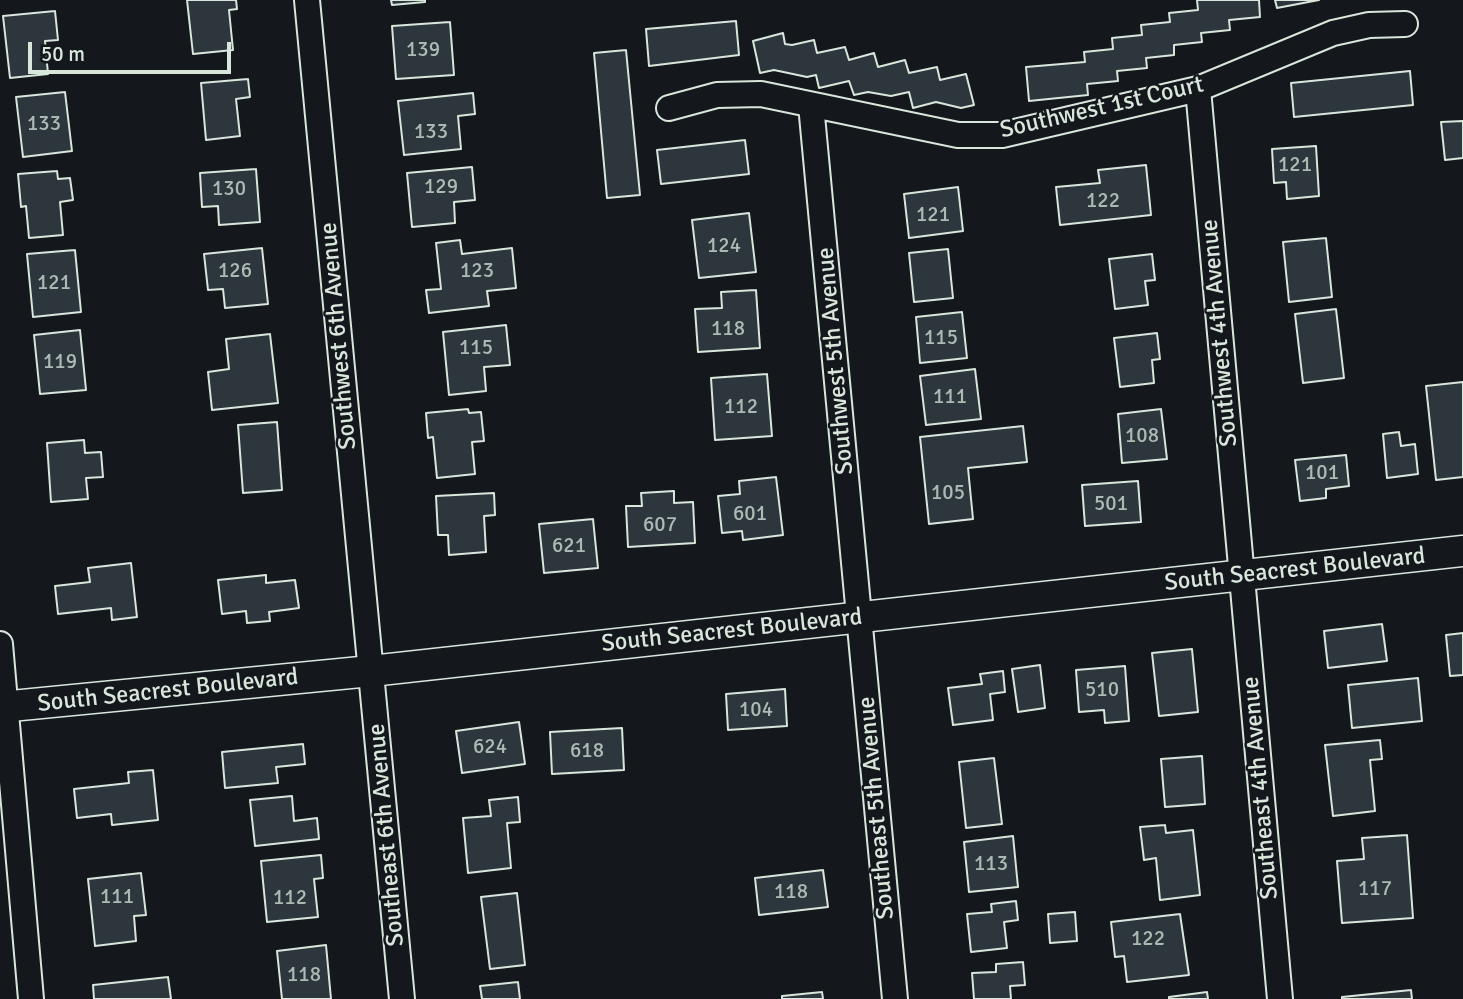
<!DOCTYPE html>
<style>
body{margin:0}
#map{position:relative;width:1463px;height:999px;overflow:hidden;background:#14181c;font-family:Signika,sans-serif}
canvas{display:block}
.scale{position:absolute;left:28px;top:42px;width:203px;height:32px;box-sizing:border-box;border:4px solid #d8e6dc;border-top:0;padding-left:9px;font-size:21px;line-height:24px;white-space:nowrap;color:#d8e6dc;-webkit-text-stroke:5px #14181c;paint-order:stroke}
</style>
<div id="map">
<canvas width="1463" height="999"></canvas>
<div class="scale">50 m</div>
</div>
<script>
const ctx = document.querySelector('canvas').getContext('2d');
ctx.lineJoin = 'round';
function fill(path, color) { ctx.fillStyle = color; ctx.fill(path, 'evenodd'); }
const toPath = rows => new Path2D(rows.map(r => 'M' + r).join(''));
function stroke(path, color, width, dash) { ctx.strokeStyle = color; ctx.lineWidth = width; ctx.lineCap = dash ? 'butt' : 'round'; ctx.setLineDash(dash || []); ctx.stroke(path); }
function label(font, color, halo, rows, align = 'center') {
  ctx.font = font + ' Signika,sans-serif'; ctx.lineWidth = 5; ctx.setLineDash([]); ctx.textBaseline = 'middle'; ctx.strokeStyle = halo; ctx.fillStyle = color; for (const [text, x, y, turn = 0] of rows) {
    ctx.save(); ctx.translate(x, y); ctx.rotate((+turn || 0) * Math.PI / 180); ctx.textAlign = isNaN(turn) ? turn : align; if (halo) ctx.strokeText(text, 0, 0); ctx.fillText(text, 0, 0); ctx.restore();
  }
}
const building = toPath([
 [187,0,236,0,237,9,229,10,233,50,193,54,187,0],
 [391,0,425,0,425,2,392,5,391,0],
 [1197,0,1259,0,1260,17,1229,20,1230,30,1201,33,1202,42,1174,45,1174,55,1146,58,1147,68,1117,71,1118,81,1087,84,1088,95,1029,101,1026,67,1085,62,1084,52,1113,49,1112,38,1142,35,1141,25,1170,22,1169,13,1198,10,1197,0],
 [1275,0,1319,0,1277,8,1275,0],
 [55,11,58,40,45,41,48,74,10,78,3,16,55,11],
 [736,21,739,55,649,66,646,29,736,21],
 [450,22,454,75,396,79,392,26,450,22],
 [783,33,785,44,792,45,814,40,817,53,845,47,849,60,874,53,878,67,905,60,909,73,937,67,940,80,966,74,974,105,961,108,936,102,913,108,909,92,891,96,868,92,854,95,849,81,819,88,816,75,807,77,774,70,760,73,753,41,783,33],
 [626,50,640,195,607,198,594,53,626,50],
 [1410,71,1413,105,1294,117,1291,83,1410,71],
 [248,79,250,97,236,99,240,136,206,140,201,83,248,79],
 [65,92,72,151,23,157,16,97,65,92],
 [473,93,475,114,458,116,461,149,404,155,398,101,473,93],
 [1463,121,1463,158,1445,160,1441,122,1463,121],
 [745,140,749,174,661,184,657,150,745,140],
 [1316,146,1319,196,1287,199,1286,182,1274,183,1272,149,1316,146],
 [1146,165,1151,215,1060,225,1056,187,1100,183,1098,170,1146,165],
 [472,167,475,200,454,202,455,223,412,227,407,173,472,167],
 [256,169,260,222,219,225,218,206,202,207,200,173,256,169],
 [57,171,58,179,70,178,73,200,60,202,63,235,29,238,26,206,21,207,18,174,57,171],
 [958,187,963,231,909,238,904,194,958,187],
 [749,213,756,272,699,278,692,220,749,213],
 [1326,238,1332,297,1289,302,1283,242,1326,238],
 [460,240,462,254,512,248,516,288,487,291,489,306,429,313,426,290,441,289,436,243,460,240],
 [262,248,268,304,225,308,223,289,208,290,204,254,262,248],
 [948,249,953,298,914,302,909,253,948,249],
 [75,250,81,312,33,317,27,254,75,250],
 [1152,254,1155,280,1145,281,1148,305,1115,309,1109,259,1152,254],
 [756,290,760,348,698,352,695,309,722,308,721,292,756,290],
 [1336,309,1344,378,1303,383,1295,314,1336,309],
 [962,312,967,358,920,363,916,317,962,312],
 [506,325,510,365,484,367,486,391,449,395,443,332,506,325],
 [80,330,86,390,40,394,34,335,80,330],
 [1157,333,1160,359,1152,360,1154,383,1120,387,1114,338,1157,333],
 [270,334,278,403,212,410,208,372,229,369,226,339,270,334],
 [975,369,981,419,926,425,920,376,975,369],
 [767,374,772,436,715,440,711,378,767,374],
 [1463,382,1463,477,1436,480,1426,386,1463,382],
 [468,409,469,413,481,412,484,441,472,442,475,474,437,478,433,437,428,438,426,413,468,409],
 [1161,409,1167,459,1122,463,1118,414,1161,409],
 [277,422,282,490,243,493,238,425,277,422],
 [1023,426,1027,462,968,468,973,519,929,524,920,437,1023,426],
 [1399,432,1401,446,1415,444,1418,474,1387,478,1383,434,1399,432],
 [84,440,85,453,101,452,103,477,86,478,88,499,51,502,47,443,84,440],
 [1346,455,1349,486,1326,489,1326,498,1300,501,1295,460,1346,455],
 [776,477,783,535,743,540,742,531,722,533,718,496,740,494,739,481,776,477],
 [1138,481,1141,522,1085,526,1082,485,1138,481],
 [674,491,674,503,693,502,695,543,628,547,626,506,642,506,641,493,674,491],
 [494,493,495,515,484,516,486,552,449,555,448,535,438,535,436,496,494,493],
 [593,519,598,568,544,573,539,524,593,519],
 [131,563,137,617,112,620,111,608,58,614,55,586,90,582,88,568,131,563],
 [266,575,266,583,295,580,299,608,269,612,270,621,247,623,246,611,222,614,218,580,266,575],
 [1382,624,1387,661,1328,668,1324,631,1382,624],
 [1463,633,1463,675,1450,676,1446,635,1463,633],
 [1192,649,1198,712,1159,716,1152,653,1192,649],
 [1040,665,1045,708,1018,712,1012,669,1040,665],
 [1125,666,1129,721,1105,723,1104,710,1079,712,1076,670,1125,666],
 [1003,671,1005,692,990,694,993,720,953,725,948,688,982,684,980,674,1003,671],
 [1418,678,1422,721,1352,728,1348,685,1418,678],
 [785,689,787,726,728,730,726,694,785,689],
 [519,722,525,764,462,773,456,731,519,722],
 [622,728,624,770,552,774,550,732,622,728],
 [1380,740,1382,759,1370,760,1375,811,1333,816,1325,745,1380,740],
 [303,744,305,764,276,767,278,783,225,788,222,752,303,744],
 [1202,756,1205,804,1165,807,1161,759,1202,756],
 [994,758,1002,824,966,828,959,762,994,758],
 [153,770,158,820,112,825,111,814,77,818,74,789,129,783,128,772,153,770],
 [292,796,294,821,317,818,319,839,255,846,250,800,292,796],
 [518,797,520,822,507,823,511,868,468,873,463,818,491,816,489,800,518,797],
 [1165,825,1166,833,1193,830,1200,895,1160,900,1156,858,1144,860,1140,827,1165,825],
 [1407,835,1413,918,1342,923,1337,861,1364,859,1362,838,1407,835],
 [1013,836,1018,887,969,892,964,842,1013,836],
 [321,855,323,878,314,879,318,917,267,922,261,861,321,855],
 [823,870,828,907,759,915,755,878,823,870],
 [141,873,146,915,134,916,136,941,95,946,88,879,141,873],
 [517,893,525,965,490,969,481,897,517,893],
 [1016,901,1018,920,1004,922,1007,948,971,952,967,914,992,912,991,904,1016,901],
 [1075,912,1077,941,1050,943,1048,914,1075,912],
 [1180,914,1189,975,1127,982,1124,956,1115,957,1111,922,1180,914],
 [326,945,331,999,282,999,277,951,326,945],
 [1023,962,1025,985,1010,986,1011,999,974,999,972,973,996,972,996,964,1023,962],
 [168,977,171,999,94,999,93,985,168,977],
 [518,982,520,999,482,999,480,986,518,982],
 [1411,990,1412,999,1342,999,1342,997,1411,990],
 [822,992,823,999,782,999,782,996,822,992],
 [1207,992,1208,999,1169,999,1169,997,1207,992]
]);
fill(building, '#2c363c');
stroke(building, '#d8e6dc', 2);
const minor = toPath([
 [307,0,402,999],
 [1198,89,1280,999],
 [811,105,895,999],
 [669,108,717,95,761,94,958,135,1002,135,1198,89,1333,33,1369,25,1405,24],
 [0,644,31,999]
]);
const tertiary = toPath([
 [0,707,371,671,1463,551]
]);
stroke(minor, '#d8e6dc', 28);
stroke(tertiary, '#d8e6dc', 33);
stroke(minor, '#14181c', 24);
stroke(tertiary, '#14181c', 30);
label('21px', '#adbab4', null, [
 ["139",423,50],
 ["133",44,124],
 ["133",431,132],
 ["121",1295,165],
 ["129",441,187],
 ["130",229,189],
 ["122",1103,201],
 ["121",933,215],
 ["124",724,246],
 ["126",235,271],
 ["123",477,271],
 ["121",54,283],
 ["118",728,329],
 ["115",941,338],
 ["115",476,348],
 ["119",60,362],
 ["111",950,397],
 ["112",741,407],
 ["108",1142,436],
 ["101",1322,473],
 ["105",948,493],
 ["501",1111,504],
 ["601",750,514],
 ["607",660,525],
 ["621",569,546],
 ["510",1102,690],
 ["104",756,710],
 ["624",490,747],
 ["618",587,751],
 ["113",991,864],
 ["117",1375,889],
 ["118",791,892],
 ["111",117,897],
 ["112",290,898],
 ["122",1148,939],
 ["118",304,975]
]);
label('24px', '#d8e6dc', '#14181c', [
 ["Southwest 1st Court",1102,108,-13],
 ["Southwest 4th Avenue",1220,333,-95],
 ["Southwest 6th Avenue",339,336,-95],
 ["Southwest 5th Avenue",836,361,-95],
 ["South Seacrest Boulevard",1295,570,-6],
 ["South Seacrest Boulevard",732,631,-6],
 ["South Seacrest Boulevard",168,691,-6],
 ["Southeast 4th Avenue",1261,788,-95],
 ["Southeast 5th Avenue",877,808,-95],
 ["Southeast 6th Avenue",387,835,-95]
]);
</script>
